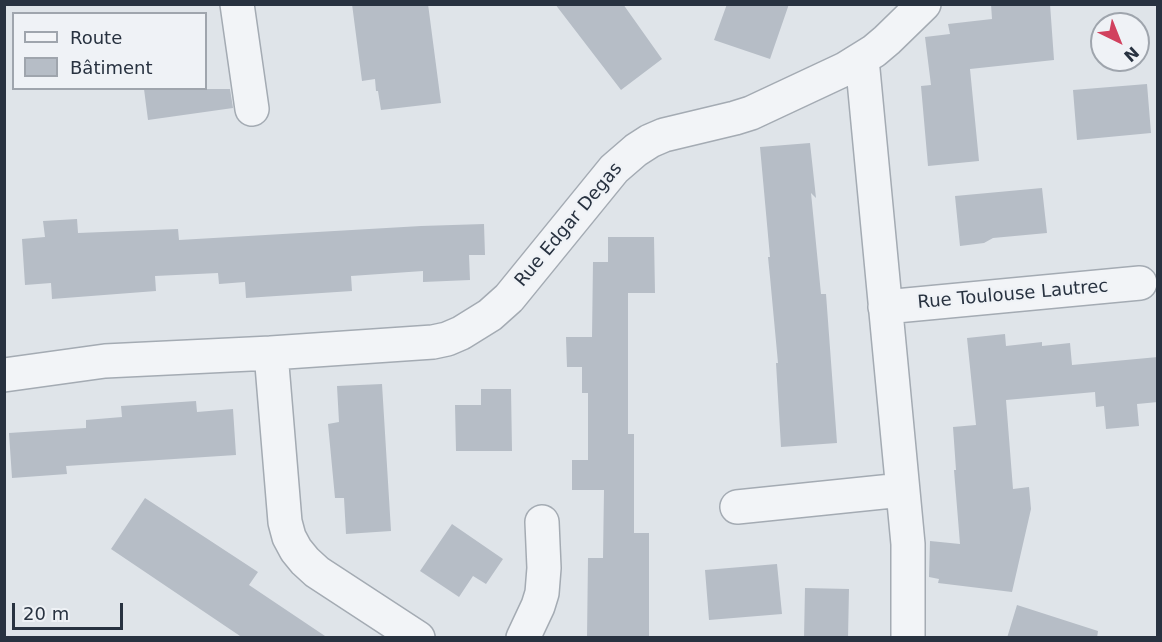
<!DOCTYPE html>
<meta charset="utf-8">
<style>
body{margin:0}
#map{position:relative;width:1162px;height:642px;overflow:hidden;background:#dfe4e9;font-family:"DejaVu Sans",sans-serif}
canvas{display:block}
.frame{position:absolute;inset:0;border:6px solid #283240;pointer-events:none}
.legend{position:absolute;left:12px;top:12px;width:195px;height:78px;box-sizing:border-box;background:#eff2f6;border:2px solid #9fa5ad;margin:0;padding:8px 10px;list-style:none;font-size:18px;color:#283240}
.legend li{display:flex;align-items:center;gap:12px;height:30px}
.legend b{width:30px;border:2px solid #9fa5ad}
.north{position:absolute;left:1090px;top:12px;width:60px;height:60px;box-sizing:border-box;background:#eff2f6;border:2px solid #9fa5ad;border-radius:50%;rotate:137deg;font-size:16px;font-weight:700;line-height:24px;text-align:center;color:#283240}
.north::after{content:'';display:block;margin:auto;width:21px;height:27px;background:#d1415e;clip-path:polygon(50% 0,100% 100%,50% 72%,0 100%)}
.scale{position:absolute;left:12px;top:603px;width:111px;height:27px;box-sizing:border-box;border:3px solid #283240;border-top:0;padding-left:8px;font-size:18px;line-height:21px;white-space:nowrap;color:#283240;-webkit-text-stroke:4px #eff2f6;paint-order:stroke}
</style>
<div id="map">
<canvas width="1162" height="642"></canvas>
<div class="frame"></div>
<ul class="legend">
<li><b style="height:8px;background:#f2f4f7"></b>Route</li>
<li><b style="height:16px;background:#b6bdc6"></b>Bâtiment</li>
</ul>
<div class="north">N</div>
<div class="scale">20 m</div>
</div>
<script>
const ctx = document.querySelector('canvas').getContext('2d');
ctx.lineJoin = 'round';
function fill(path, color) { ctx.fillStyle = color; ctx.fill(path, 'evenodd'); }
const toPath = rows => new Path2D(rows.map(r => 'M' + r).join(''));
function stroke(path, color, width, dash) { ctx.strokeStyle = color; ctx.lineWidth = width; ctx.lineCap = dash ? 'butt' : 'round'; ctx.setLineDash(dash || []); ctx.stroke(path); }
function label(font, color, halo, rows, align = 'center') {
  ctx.font = font + ' "DejaVu Sans",sans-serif'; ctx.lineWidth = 4.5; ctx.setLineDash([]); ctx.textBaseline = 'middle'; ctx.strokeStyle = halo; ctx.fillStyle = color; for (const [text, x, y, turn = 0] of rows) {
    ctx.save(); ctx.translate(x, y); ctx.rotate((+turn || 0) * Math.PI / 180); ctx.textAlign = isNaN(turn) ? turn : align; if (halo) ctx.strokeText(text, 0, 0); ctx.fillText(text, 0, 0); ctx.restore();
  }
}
fill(toPath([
 [352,4,428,4,441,103,381,110,378,91,376,91,375,79,362,81],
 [555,4,623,4,662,59,621,90],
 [727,4,789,4,770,59,714,40],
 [991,4,1050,4,1054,60,970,69,979,161,928,166,921,86,931,85,925,37,950,34,948,24,992,19],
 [1147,84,1151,133,1077,140,1073,90],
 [144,89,230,89,233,108,148,120],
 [810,143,816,198,811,193,821,294,826,294,837,443,781,447,776,363,778,363,770,277,768,257,770,257,760,147],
 [1042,188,1047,233,993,238,984,243,960,246,955,196],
 [77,219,78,233,178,229,179,240,421,226,484,224,485,255,469,255,470,280,423,282,423,271,351,276,352,291,246,298,245,282,219,284,218,273,155,276,156,291,52,299,51,283,25,285,22,239,45,237,43,221],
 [608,237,654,237,655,293,628,293,628,434,634,434,634,533,649,533,649,638,587,638,588,558,603,558,604,490,572,490,572,460,588,460,588,393,582,393,582,367,567,367,566,337,592,337,593,262,608,262],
 [1005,334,1006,346,1042,342,1042,346,1070,343,1072,365,1158,357,1158,402,1137,404,1139,426,1106,429,1104,406,1096,407,1095,392,1006,400,1013,489,1029,487,1031,509,1012,592,938,583,939,579,929,577,930,541,960,544,954,470,956,470,953,427,976,425,967,338],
 [382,384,391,531,346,534,344,498,335,498,328,424,339,422,337,386],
 [481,389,511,389,512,451,456,451,455,405,481,405],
 [196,401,197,412,233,409,236,455,66,466,67,474,12,478,9,433,86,428,86,420,122,417,121,406],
 [145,498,258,572,249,585,328,638,243,638,111,549],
 [452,524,503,559,486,584,473,576,459,597,420,571],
 [777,564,782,614,709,620,705,570],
 [805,588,849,589,848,638,804,638],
 [1017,605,1098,631,1097,638,1007,638]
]), '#b6bdc6');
const minor = toPath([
 [237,4,252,109],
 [862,59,908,544,908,638],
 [885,307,1140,283],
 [4,375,105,361,271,353],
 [737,507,902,490],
 [418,638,317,572,305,561,296,550,289,537,285,522,271,353,433,342,447,339,461,333,490,315,509,298,614,169,636,150,650,141,664,135,735,118,751,113,845,69,874,51,887,40,924,4],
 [523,638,538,606,542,593,544,568,542,522]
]);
stroke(minor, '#a4abb3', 36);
stroke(minor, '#f2f4f7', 33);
label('18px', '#283240', '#eff2f6', [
 ["Rue Edgar Degas",569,225,-50],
 ["Rue Toulouse Lautrec",1013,295,-5]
]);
</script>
